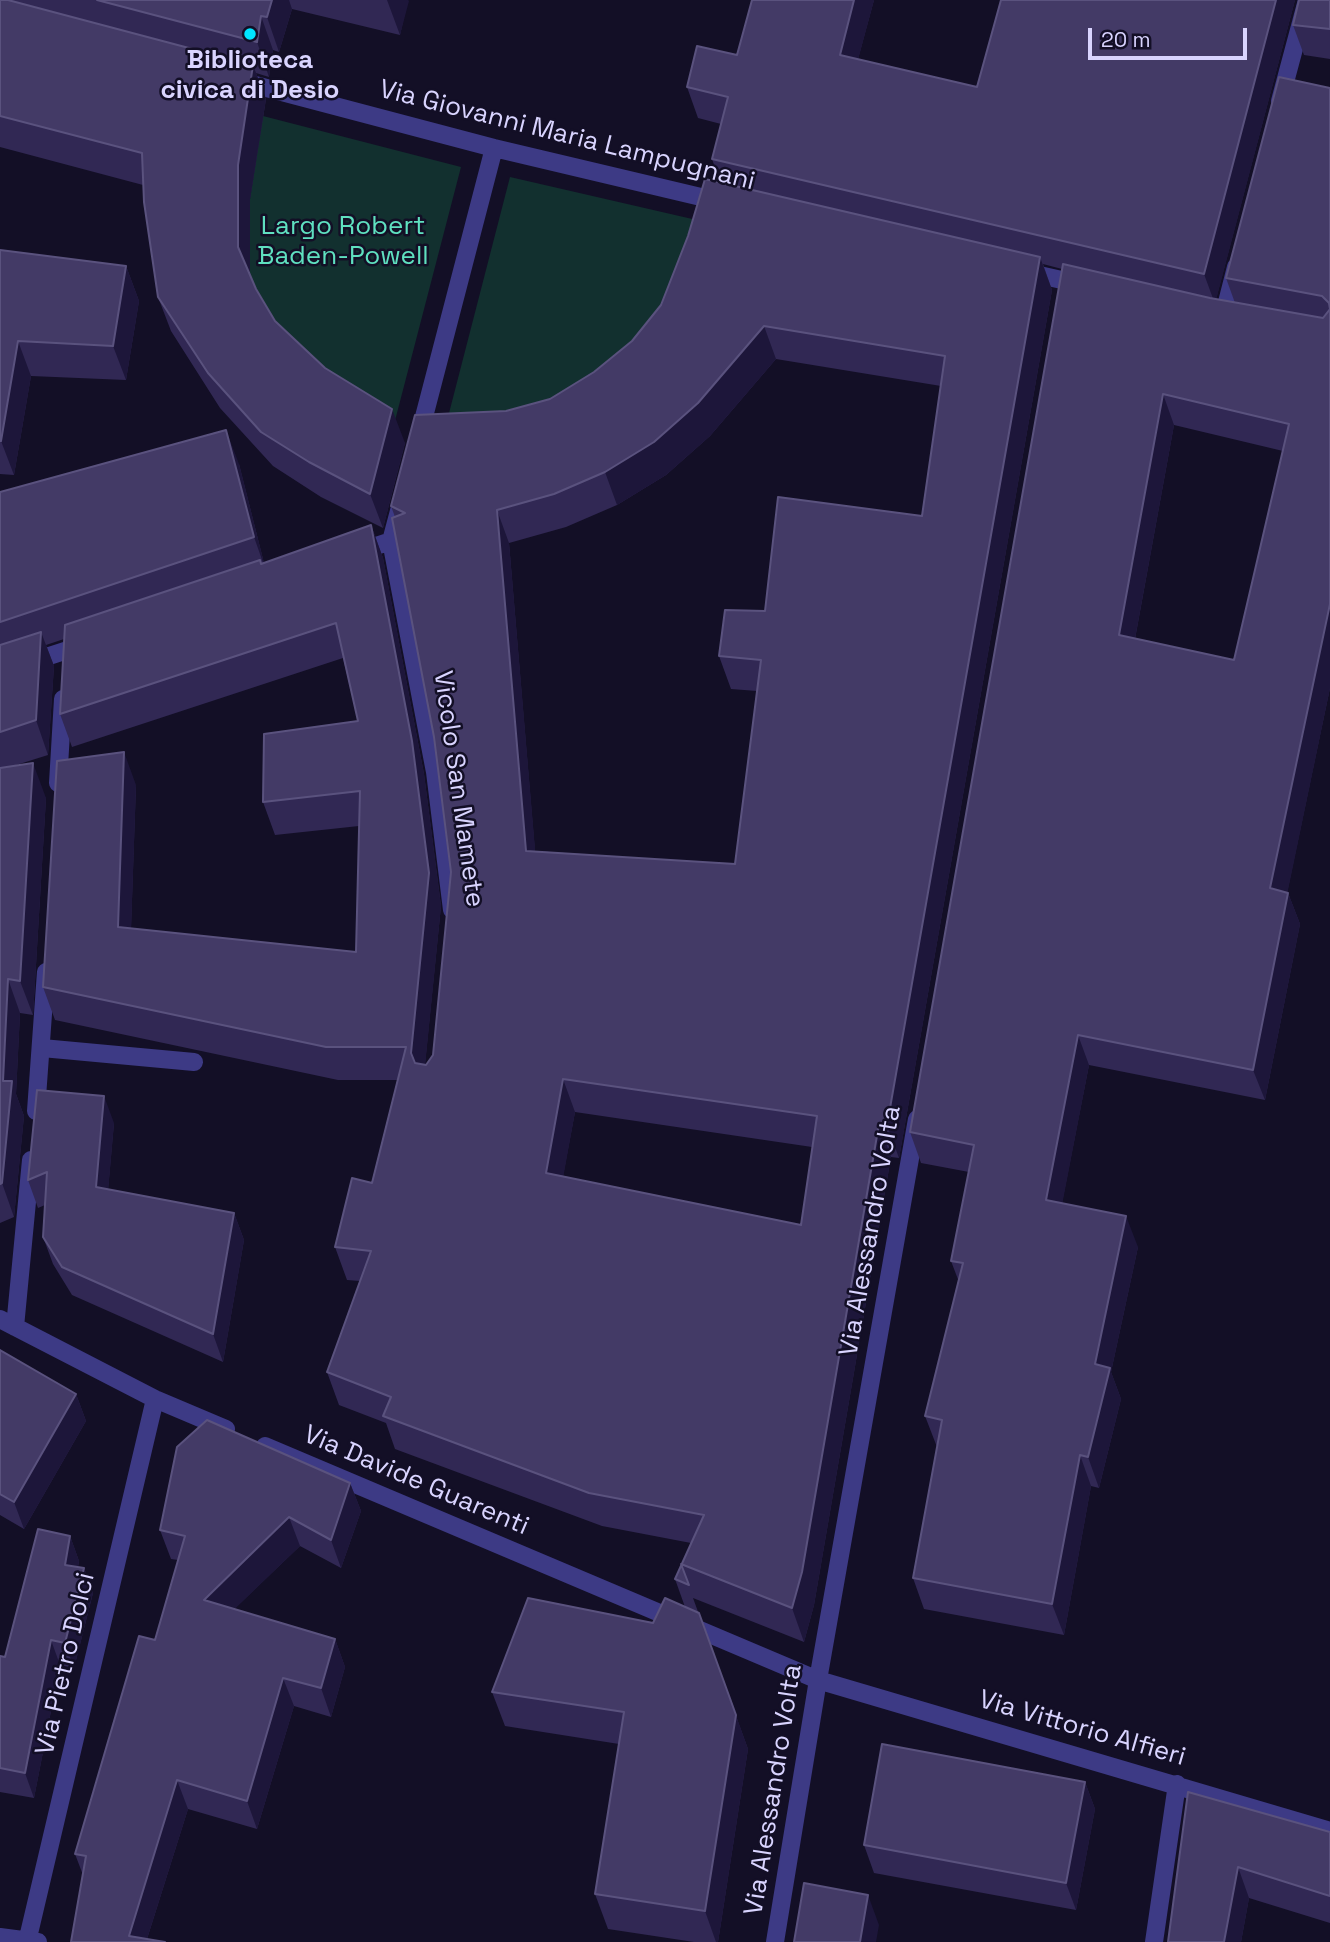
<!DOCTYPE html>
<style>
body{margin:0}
#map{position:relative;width:1330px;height:1942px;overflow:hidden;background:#130f26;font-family:"Space Grotesk",sans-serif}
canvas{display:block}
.scale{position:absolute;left:1088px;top:28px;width:159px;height:32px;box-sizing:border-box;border:4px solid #d9d4ff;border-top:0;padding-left:9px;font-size:21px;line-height:24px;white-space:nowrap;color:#d9d4ff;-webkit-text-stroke:5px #130f26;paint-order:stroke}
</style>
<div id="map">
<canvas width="1330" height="1942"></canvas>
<div class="scale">20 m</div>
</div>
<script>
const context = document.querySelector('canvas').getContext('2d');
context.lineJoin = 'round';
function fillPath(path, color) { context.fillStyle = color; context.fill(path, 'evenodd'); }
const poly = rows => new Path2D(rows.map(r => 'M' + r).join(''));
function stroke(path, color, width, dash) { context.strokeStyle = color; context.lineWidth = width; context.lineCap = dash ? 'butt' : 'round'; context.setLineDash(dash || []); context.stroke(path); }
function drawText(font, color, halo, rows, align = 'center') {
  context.font = font + ' "Space Grotesk",sans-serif'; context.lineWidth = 5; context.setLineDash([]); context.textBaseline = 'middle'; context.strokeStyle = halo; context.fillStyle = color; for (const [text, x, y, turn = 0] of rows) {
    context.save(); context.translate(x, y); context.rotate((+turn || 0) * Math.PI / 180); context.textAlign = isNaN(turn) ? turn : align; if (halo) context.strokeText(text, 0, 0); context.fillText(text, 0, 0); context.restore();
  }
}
fillPath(poly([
 [263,116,461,167,391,436,288,356,250,281,250,199],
 [510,177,714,224,644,374,440,448]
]), '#12302f');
stroke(poly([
 [1280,101,1307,0],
 [1223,318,1236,267]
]), '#3d3a85', 18);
stroke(poly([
 [240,81,494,148,722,202],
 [1026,272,1084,285],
 [419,436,494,148],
 [391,541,435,772,452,910],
 [355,553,391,541,400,507],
 [0,672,83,645],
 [58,783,63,699],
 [42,1048,194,1062],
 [36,1111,46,972],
 [0,1319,155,1399,226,1429],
 [15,1327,31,1160],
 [265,1446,818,1680,1330,1831],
 [0,1937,38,1942],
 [27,1942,155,1399],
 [775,1942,818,1680,917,1119],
 [1154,1942,1177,1784]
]), '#3d3a85', 18);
fillPath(poly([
 [0,0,408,0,400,35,292,9,279,52,273,50,269,77,256,73,266,99,250,199,250,276,256,289,275,321,405,443,383,528,321,497,273,466,220,408,171,331,158,297,143,185,0,147],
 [874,0,858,59,977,87,1295,0,1216,299,1235,303,1226,278,1330,88,1330,688,1287,893,1288,893,1300,924,1265,1100,1089,1065,1062,1203,1138,1247,1111,1372,1121,1399,1099,1488,1091,1486,1064,1635,924,1609,913,1578,937,1447,925,1416,959,1282,951,1261,969,1172,921,1163,910,1132,1062,269,1043,264,1052,290,899,1158,891,1157,814,1605,804,1642,693,1598,748,1749,718,1942,694,1942,608,1929,595,1894,619,1744,505,1726,492,1692,653,1623,685,1607,675,1579,691,1543,602,1526,395,1449,386,1423,339,1405,327,1372,360,1281,347,1280,335,1247,372,1183,398,1080,338,1080,55,1020,43,987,136,785,131,928,356,952,359,826,275,835,263,802,358,721,343,658,72,747,60,714,64,639,46,645,54,666,48,755,13,766,46,798,33,1015,20,1013,16,1094,24,1116,14,1217,0,1223,0,492,239,464,264,563,371,525,383,558,424,774,441,906,425,1064,426,1065,433,1055,451,872,434,737,395,517,391,506,506,411,550,399,594,372,632,341,661,305,720,182,712,159,721,124,698,118,687,87,737,55],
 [776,359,941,386,922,516,765,611,719,656,731,689,757,691,735,864,535,851,509,543,566,527,617,505,666,475,710,436],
 [1174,425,1283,451,1234,660,1135,639],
 [575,1112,812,1147,801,1225,563,1176],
 [1330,0,1330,59,1304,55,1293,25],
 [0,250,126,266,139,301,126,380,31,376,14,475,0,474],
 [114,1123,108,1190,234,1213,244,1240,223,1362,72,1295,53,1264,43,1237,45,1205,38,1208,28,1180],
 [0,1350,76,1394,86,1421,24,1529,0,1515],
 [350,1483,361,1511,341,1568,300,1546,234,1609,335,1639,345,1667,331,1717,294,1706,257,1829,188,1809,147,1939,71,1942,83,1875,75,1854,155,1640,178,1560,171,1559,160,1530],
 [70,1536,79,1561,78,1567,84,1568,93,1593,74,1668,60,1665,34,1798,0,1792,0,1656,5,1657],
 [1085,1782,1095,1809,1076,1910,874,1873,864,1845],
 [1188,1792,1330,1832,1330,1923,1249,1898,1241,1942,1168,1942]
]), '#312854');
fillPath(poly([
 [272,0,289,0,292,9,279,52,267,17],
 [387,0,408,0,409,1,400,35],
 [854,0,874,0,851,86,840,55],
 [1276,0,1295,0,1215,304,1204,274],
 [261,16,273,50,269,77,257,42],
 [253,65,266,99,250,199,250,281,238,247,238,165],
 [1040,257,1052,290,899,1158,887,1125],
 [126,266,139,301,126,380,113,346],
 [764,326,776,359,710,436,666,475,617,505,605,472],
 [18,341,31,376,14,475,1,441],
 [1163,394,1174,425,1130,666,1119,635],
 [392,409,405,443,383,528,370,494],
 [226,430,239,464,266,571,254,537],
 [497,510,509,543,538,884,526,851],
 [371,525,383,558,424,774,441,906,423,1086,411,1053],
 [1330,604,1330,688,1282,919,1270,888],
 [41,632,54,666,48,755,36,720],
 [124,752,136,785,130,960,118,927],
 [33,763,46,798,33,1015,20,981],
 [1288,893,1300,924,1265,1100,1253,1070],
 [8,979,20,1013,16,1094,24,1116,14,1217,2,1183,3,1081],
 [1078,1035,1089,1065,1057,1231,1046,1200],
 [563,1079,575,1112,558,1206,546,1173],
 [104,1096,114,1123,106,1215,96,1187],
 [879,1124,891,1157,814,1605,804,1642,792,1608],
 [234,1213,244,1240,223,1362,213,1334],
 [1126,1216,1138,1247,1111,1372,1121,1399,1099,1488,1088,1457,1095,1364],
 [76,1394,86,1421,24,1529,14,1502],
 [1080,1455,1091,1486,1064,1635,1052,1604],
 [350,1483,361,1511,341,1568,331,1540],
 [289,1517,300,1546,214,1629,204,1600],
 [70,1536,79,1561,74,1590,65,1565],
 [84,1568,93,1593,74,1668,65,1643],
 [699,1613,748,1749,718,1942,716,1942,705,1911],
 [335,1639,345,1667,331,1717,321,1688],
 [51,1640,60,1665,34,1798,25,1773],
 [283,1678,294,1706,257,1829,247,1801],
 [177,1780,188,1809,146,1942,129,1936],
 [1085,1782,1095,1809,1076,1910,1066,1883],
 [1238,1867,1249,1898,1241,1942,1224,1942],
 [868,1895,879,1925,876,1942,860,1942]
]), '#1d163a');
const building = poly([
 [0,0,8,0,253,65,238,165,238,247,256,289,275,321,325,368,392,409,370,494,309,462,261,432,208,373,158,297,144,202,142,153,0,116,0,0],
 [97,0,272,0,267,17,261,16,257,42,97,0],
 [752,0,854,0,840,55,977,87,1001,0,1276,0,1204,274,712,159,728,97,687,87,697,46,737,55,752,0],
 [1299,0,1330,0,1330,29,1293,25,1299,0],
 [1279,77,1330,88,1330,309,1329,303,1322,296,1226,278,1279,77],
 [705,179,1040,257,887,1125,879,1124,802,1572,792,1608,681,1564,689,1585,675,1579,704,1515,589,1493,383,1416,391,1397,327,1372,371,1251,335,1247,352,1178,372,1183,406,1047,326,1047,43,987,57,761,124,752,118,927,356,952,360,791,263,802,264,734,358,721,336,623,60,714,65,625,260,560,261,564,371,525,412,741,429,873,411,1053,415,1063,426,1065,433,1055,451,872,434,737,392,518,405,513,391,506,415,415,506,411,550,399,594,372,632,341,661,305,688,236,705,179],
 [764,326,945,356,922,516,778,497,765,611,725,610,719,656,761,660,735,864,526,851,497,510,554,494,605,472,654,442,698,403,764,326],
 [563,1079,817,1116,801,1225,546,1173,563,1079],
 [0,250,126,266,113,346,18,341,1,441,0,441,0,250],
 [1063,264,1210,298,1323,318,1330,309,1330,604,1270,888,1288,893,1253,1070,1078,1035,1046,1200,1126,1216,1095,1364,1110,1368,1088,1457,1080,1455,1052,1604,913,1578,942,1420,925,1416,963,1263,951,1261,974,1145,910,1132,1063,264],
 [1163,394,1289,424,1234,660,1119,635,1163,394],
 [226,430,254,537,0,622,0,492,226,430],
 [41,632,36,720,0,732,0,645,41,632],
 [33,763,20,981,8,979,3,1081,12,1081,2,1183,0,1184,0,768,33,763],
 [37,1090,104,1096,96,1187,234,1213,213,1334,62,1267,43,1237,47,1172,28,1180,37,1090],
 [0,1350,76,1394,14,1502,0,1494,0,1350],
 [207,1420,350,1483,331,1540,289,1517,204,1600,335,1639,321,1688,283,1678,247,1801,177,1780,129,1936,165,1942,71,1942,86,1856,75,1854,139,1636,155,1640,185,1536,160,1530,177,1447,207,1420],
 [38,1529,70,1536,65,1565,84,1568,65,1643,51,1640,25,1773,0,1768,0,1656,5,1657,38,1529],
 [528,1598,653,1623,665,1598,699,1613,736,1715,705,1911,595,1894,624,1712,492,1692,528,1598],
 [882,1744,1085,1782,1066,1883,864,1845,882,1744],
 [1188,1792,1330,1832,1330,1896,1238,1867,1224,1942,1168,1942,1188,1792],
 [804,1883,868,1895,860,1942,794,1942,804,1883]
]);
fillPath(building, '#433a66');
stroke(building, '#5a527e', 2);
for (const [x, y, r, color] of [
 [250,34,7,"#00e5ff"]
]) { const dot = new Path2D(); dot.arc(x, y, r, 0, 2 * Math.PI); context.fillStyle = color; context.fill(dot); stroke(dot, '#130f26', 2.5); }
drawText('bold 26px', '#d9d4ff', '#130f26', [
 ["Biblioteca",250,61],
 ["civica di Desio",250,91]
]);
drawText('26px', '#d9d4ff', '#130f26', [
 ["Via Giovanni Maria Lampugnani",567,136,14],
 ["Vicolo San Mamete",458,789,82],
 ["Via Alessandro Volta",871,1231,-80],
 ["Via Davide Guarenti",416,1481,23],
 ["Via Pietro Dolci",66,1664,-77],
 ["Via Vittorio Alfieri",1082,1729,16],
 ["Via Alessandro Volta",774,1790,-81]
]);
drawText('26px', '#5fe0c0', '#130f26', [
 ["Largo Robert",343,227],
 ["Baden-Powell",343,257]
]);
</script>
